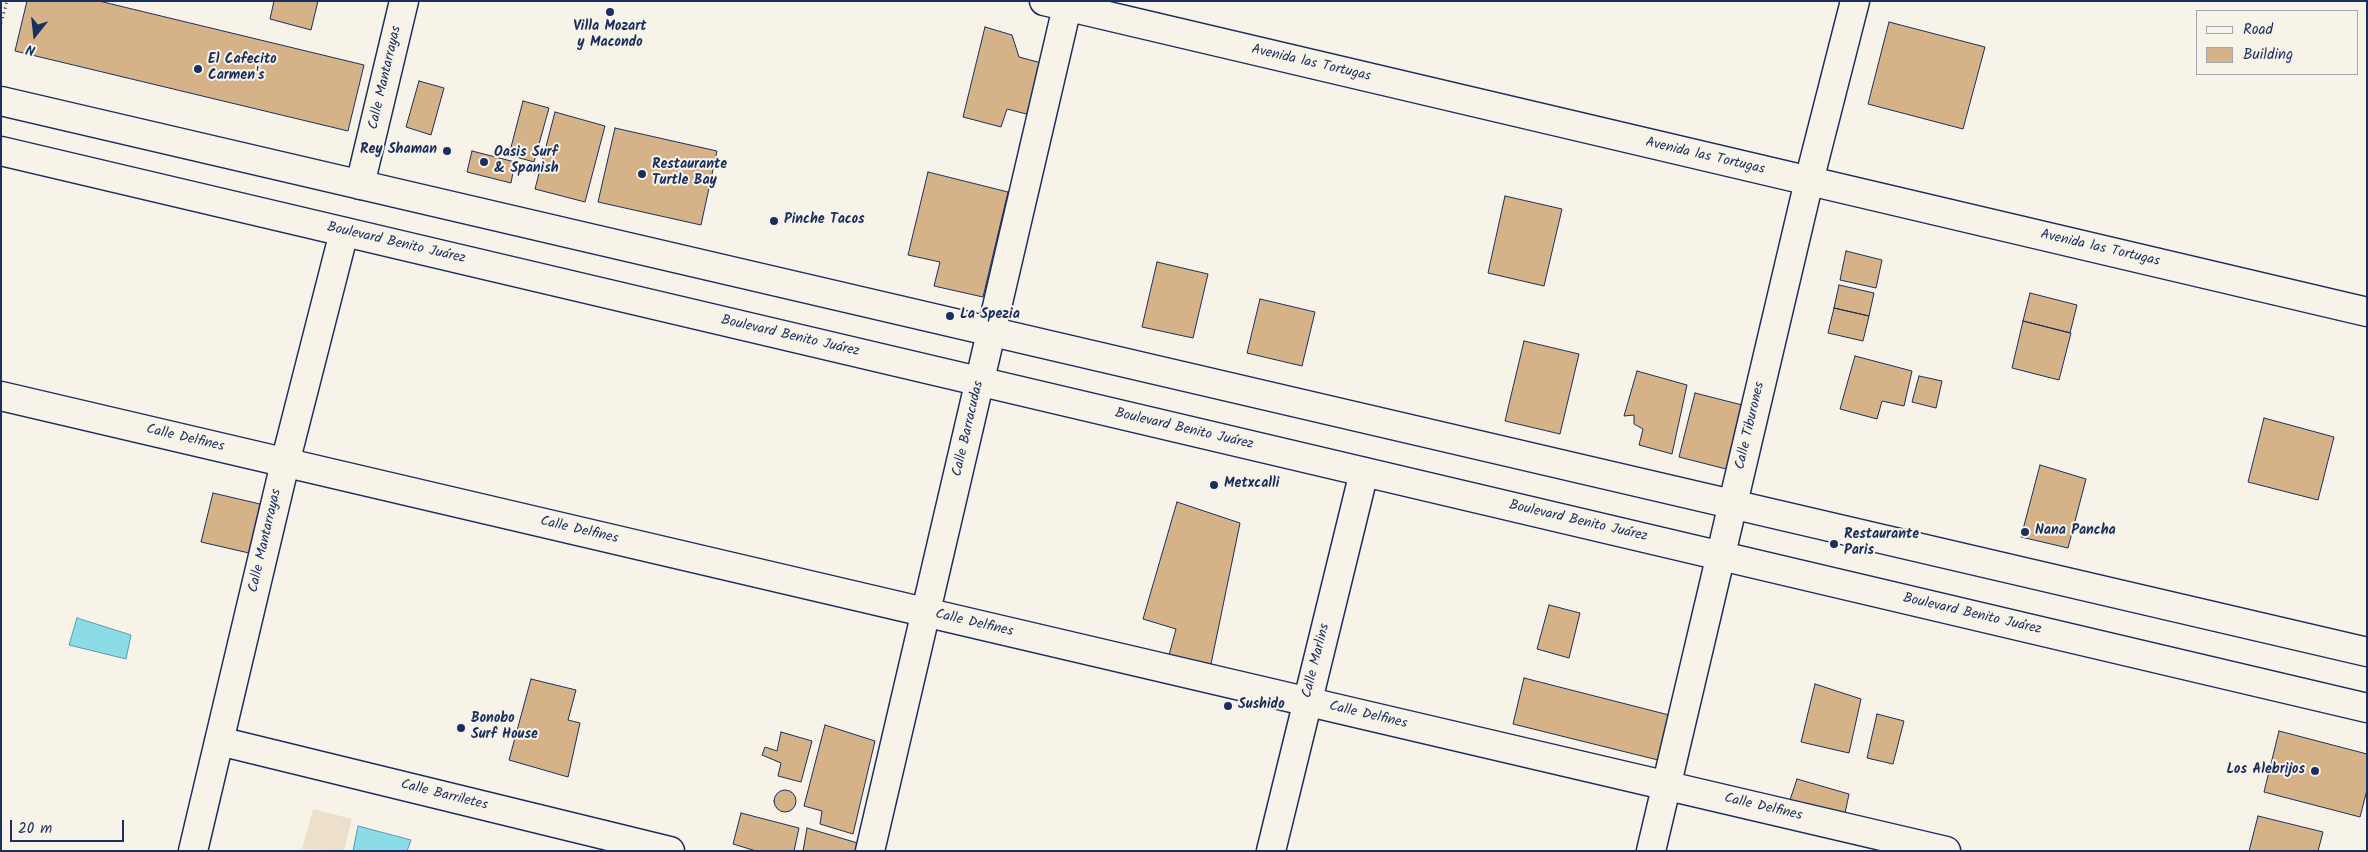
<!DOCTYPE html>
<meta charset="utf-8">
<style>
body{margin:0}
#map{position:relative;width:2368px;height:852px;overflow:hidden;background:#f7f3e8;font-family:Kalam,sans-serif}
canvas{display:block}
.frame{position:absolute;inset:0;border:2px solid #1b2f5e;pointer-events:none}
.legend{position:absolute;left:2196px;top:10px;width:162px;height:65px;box-sizing:border-box;background:#f7f3e8;border:1px solid #9fa5b1;margin:0;padding:6px 9px;list-style:none;font-size:15px;color:#1b2f5e}
.legend li{display:flex;align-items:center;gap:10px;height:25px}
.legend b{width:25px;border:1px solid #9fa5b1}
.north{position:absolute;left:10px;top:10px;width:50px;height:50px;-webkit-text-stroke:4px #f7f3e8;paint-order:stroke;rotate:196deg;font-size:14px;font-weight:700;line-height:20px;text-align:center;color:#1b2f5e}
.north::after{content:'';display:block;margin:auto;width:18px;height:22px;background:#1b2f5e;clip-path:polygon(50% 0,100% 100%,50% 72%,0 100%)}
.scale{position:absolute;left:10px;top:820px;width:114px;height:22px;box-sizing:border-box;border:2px solid #1b2f5e;border-top:0;padding-left:6px;font-size:15px;line-height:18px;white-space:nowrap;color:#1b2f5e;-webkit-text-stroke:4px #f7f3e8;paint-order:stroke}
</style>
<div id="map">
<canvas width="2368" height="852"></canvas>
<div class="frame"></div>
<ul class="legend">
<li><b style="height:6px;background:#f7f3e8"></b>Road</li>
<li><b style="height:14px;background:#d5b287"></b>Building</li>
</ul>
<div class="north">N</div>
<div class="scale">20 m</div>
</div>
<script>
const context = document.querySelector('canvas').getContext('2d');
context.lineJoin = 'round';
function fillPath(path, color) { context.fillStyle = color; context.fill(path, 'evenodd'); }
const poly = rows => new Path2D(rows.map(r => 'M' + r).join(''));
function stroke(path, color, width, dash) { context.strokeStyle = color; context.lineWidth = width; context.lineCap = dash ? 'butt' : 'round'; context.setLineDash(dash || []); context.stroke(path); }
function drawText(font, color, halo, rows, align = 'center') {
  context.font = font + ' Kalam,sans-serif'; context.lineWidth = 4; context.setLineDash([]); context.textBaseline = 'middle'; context.strokeStyle = halo; context.fillStyle = color; for (const [text, x, y, turn = 0] of rows) {
    context.save(); context.translate(x, y); context.rotate((+turn || 0) * Math.PI / 180); context.textAlign = isNaN(turn) ? turn : align; if (halo) context.strokeText(text, 0, 0); context.fillText(text, 0, 0); context.restore();
  }
}
fillPath(poly([
 [313,809,352,819,344,851,302,849]
]), '#ede0cb');
const water = poly([
 [77,618,131,635,126,659,69,645,77,618],
 [358,826,411,840,407,851,353,851,358,826]
]);
fillPath(water, '#8cdce7');
stroke(water, '#5f97b0', 1);
const building = poly([
 [27,1,99,1,364,65,348,131,15,51,27,1],
 [274,1,318,1,311,30,270,19,274,1],
 [1889,22,1985,47,1963,129,1868,104,1889,22],
 [985,27,1012,35,1019,57,1049,65,1038,117,1007,109,1001,127,963,117,985,27],
 [419,81,444,88,431,135,406,127,419,81],
 [523,101,549,108,534,162,509,155,523,101],
 [555,112,605,126,585,202,535,189,555,112],
 [615,128,717,151,701,225,598,202,615,128],
 [472,151,515,162,511,183,467,172,472,151],
 [928,172,1008,192,983,297,934,286,940,262,908,255,928,172],
 [1505,196,1562,209,1544,286,1488,273,1505,196],
 [1846,251,1882,260,1876,288,1840,280,1846,251],
 [1157,262,1208,274,1193,338,1142,327,1157,262],
 [1839,285,1874,293,1869,316,1834,308,1839,285],
 [2030,293,2077,305,2070,333,2023,321,2030,293],
 [1260,299,1315,312,1302,366,1247,353,1260,299],
 [1834,308,1869,316,1863,341,1828,333,1834,308],
 [2023,321,2071,333,2059,380,2012,368,2023,321],
 [1524,341,1579,354,1560,434,1505,421,1524,341],
 [1855,356,1912,371,1904,406,1882,401,1877,419,1840,409,1855,356],
 [1637,371,1687,385,1672,454,1639,445,1643,429,1634,424,1634,415,1624,416,1637,371],
 [1919,376,1942,381,1936,408,1912,402,1919,376],
 [1695,393,1750,407,1734,471,1679,457,1695,393],
 [2264,418,2334,437,2318,500,2248,482,2264,418],
 [2040,465,2086,479,2068,548,2021,537,2040,465],
 [213,493,260,504,249,553,201,542,213,493],
 [1177,502,1240,523,1211,664,1169,655,1176,629,1143,619,1177,502],
 [1549,605,1580,613,1569,658,1537,649,1549,605],
 [1524,678,1669,715,1658,760,1513,724,1524,678],
 [531,679,576,690,568,720,580,723,568,777,509,760,531,679],
 [1815,684,1861,699,1849,753,1801,742,1815,684],
 [1877,714,1904,721,1893,764,1867,758,1877,714],
 [825,725,875,741,853,834,820,824,822,811,804,806,825,725],
 [2279,731,2367,754,2367,790,2360,817,2264,792,2279,731],
 [781,732,812,741,801,782,778,776,781,763,762,755,765,747,777,751,781,732],
 [1797,779,1849,794,1844,818,1789,803,1797,779],
 '774 801a11 11 0 1 1 22 0a11 11 0 1 1-22 0Z',
 [741,813,799,828,794,851,756,851,733,844,741,813],
 [2258,816,2323,832,2318,851,2249,851,2258,816],
 [807,828,861,844,859,851,803,851,807,828]
]);
fillPath(building, '#d5b287');
stroke(building, '#1b2f5e', 1);
const street = poly([
 [1044,1,2367,312],
 [360,185,404,1],
 [1,396,1946,851],
 [219,741,670,851],
 [193,851,285,463,344,232],
 [870,851,1067,7],
 [1271,851,1364,472],
 [1651,851,1809,181,1855,1]
]);
const secondary = poly([
 [1,101,2367,652],
 [1,151,2367,708]
]);
stroke(street, '#1b2f5e', 31);
stroke(secondary, '#1b2f5e', 31);
stroke(poly([
 [1,23,7,1]
]), '#1b2f5e', 3, [1, 4]);
stroke(street, '#f7f3e8', 28);
stroke(secondary, '#f7f3e8', 28);
for (const [x, y, r, color] of [
 [610,12,5,"#1b2f5e"],
 [198,69,5,"#1b2f5e"],
 [447,151,5,"#1b2f5e"],
 [484,162,5,"#1b2f5e"],
 [642,174,5,"#1b2f5e"],
 [774,221,5,"#1b2f5e"],
 [950,316,5,"#1b2f5e"],
 [1214,485,5,"#1b2f5e"],
 [2025,532,5,"#1b2f5e"],
 [1834,544,5,"#1b2f5e"],
 [1228,706,5,"#1b2f5e"],
 [461,728,5,"#1b2f5e"],
 [2315,771,5,"#1b2f5e"]
]) { const dot = new Path2D(); dot.arc(x, y, r, 0, 2 * Math.PI); context.fillStyle = color; context.fill(dot); stroke(dot, '#f7f3e8', 2); }
drawText('bold 14px', '#1b2f5e', '#f7f3e8', [
 ["Villa Mozart",610,28,"center"],
 ["y Macondo",610,44,"center"],
 ["El Cafecito",208,61],
 ["Carmen's",208,77],
 ["Rey Shaman",437,151,"right"],
 ["Oasis Surf",494,154],
 ["& Spanish",494,170],
 ["Restaurante",652,166],
 ["Turtle Bay",652,182],
 ["Pinche Tacos",784,221],
 ["La Spezia",960,316],
 ["Metxcalli",1224,485],
 ["Nana Pancha",2035,532],
 ["Restaurante",1844,536],
 ["Paris",1844,552],
 ["Sushido",1238,706],
 ["Bonobo",471,720],
 ["Surf House",471,736],
 ["Los Alebrijos",2305,771,"right"]
], 'left');
drawText('14px', '#1b2f5e', '#f7f3e8', [
 ["Avenida las Tortugas",1311,64,13],
 ["Calle Mantarrayas",386,78,-77],
 ["Avenida las Tortugas",1705,157,13],
 ["Boulevard Benito Juárez",396,244,13],
 ["Avenida las Tortugas",2100,249,13],
 ["Boulevard Benito Juárez",790,337,13],
 ["Calle Tiburones",1751,426,-77],
 ["Calle Barracudas",969,429,-77],
 ["Boulevard Benito Juárez",1184,430,13],
 ["Calle Delfines",185,439,13],
 ["Boulevard Benito Juárez",1578,522,13],
 ["Calle Delfines",579,531,13],
 ["Calle Mantarrayas",266,541,-77],
 ["Boulevard Benito Juárez",1972,615,13],
 ["Calle Delfines",974,624,13],
 ["Calle Marlins",1317,661,-76],
 ["Calle Delfines",1368,716,13],
 ["Calle Barriletes",444,796,14],
 ["Calle Delfines",1763,808,13]
]);
</script>
